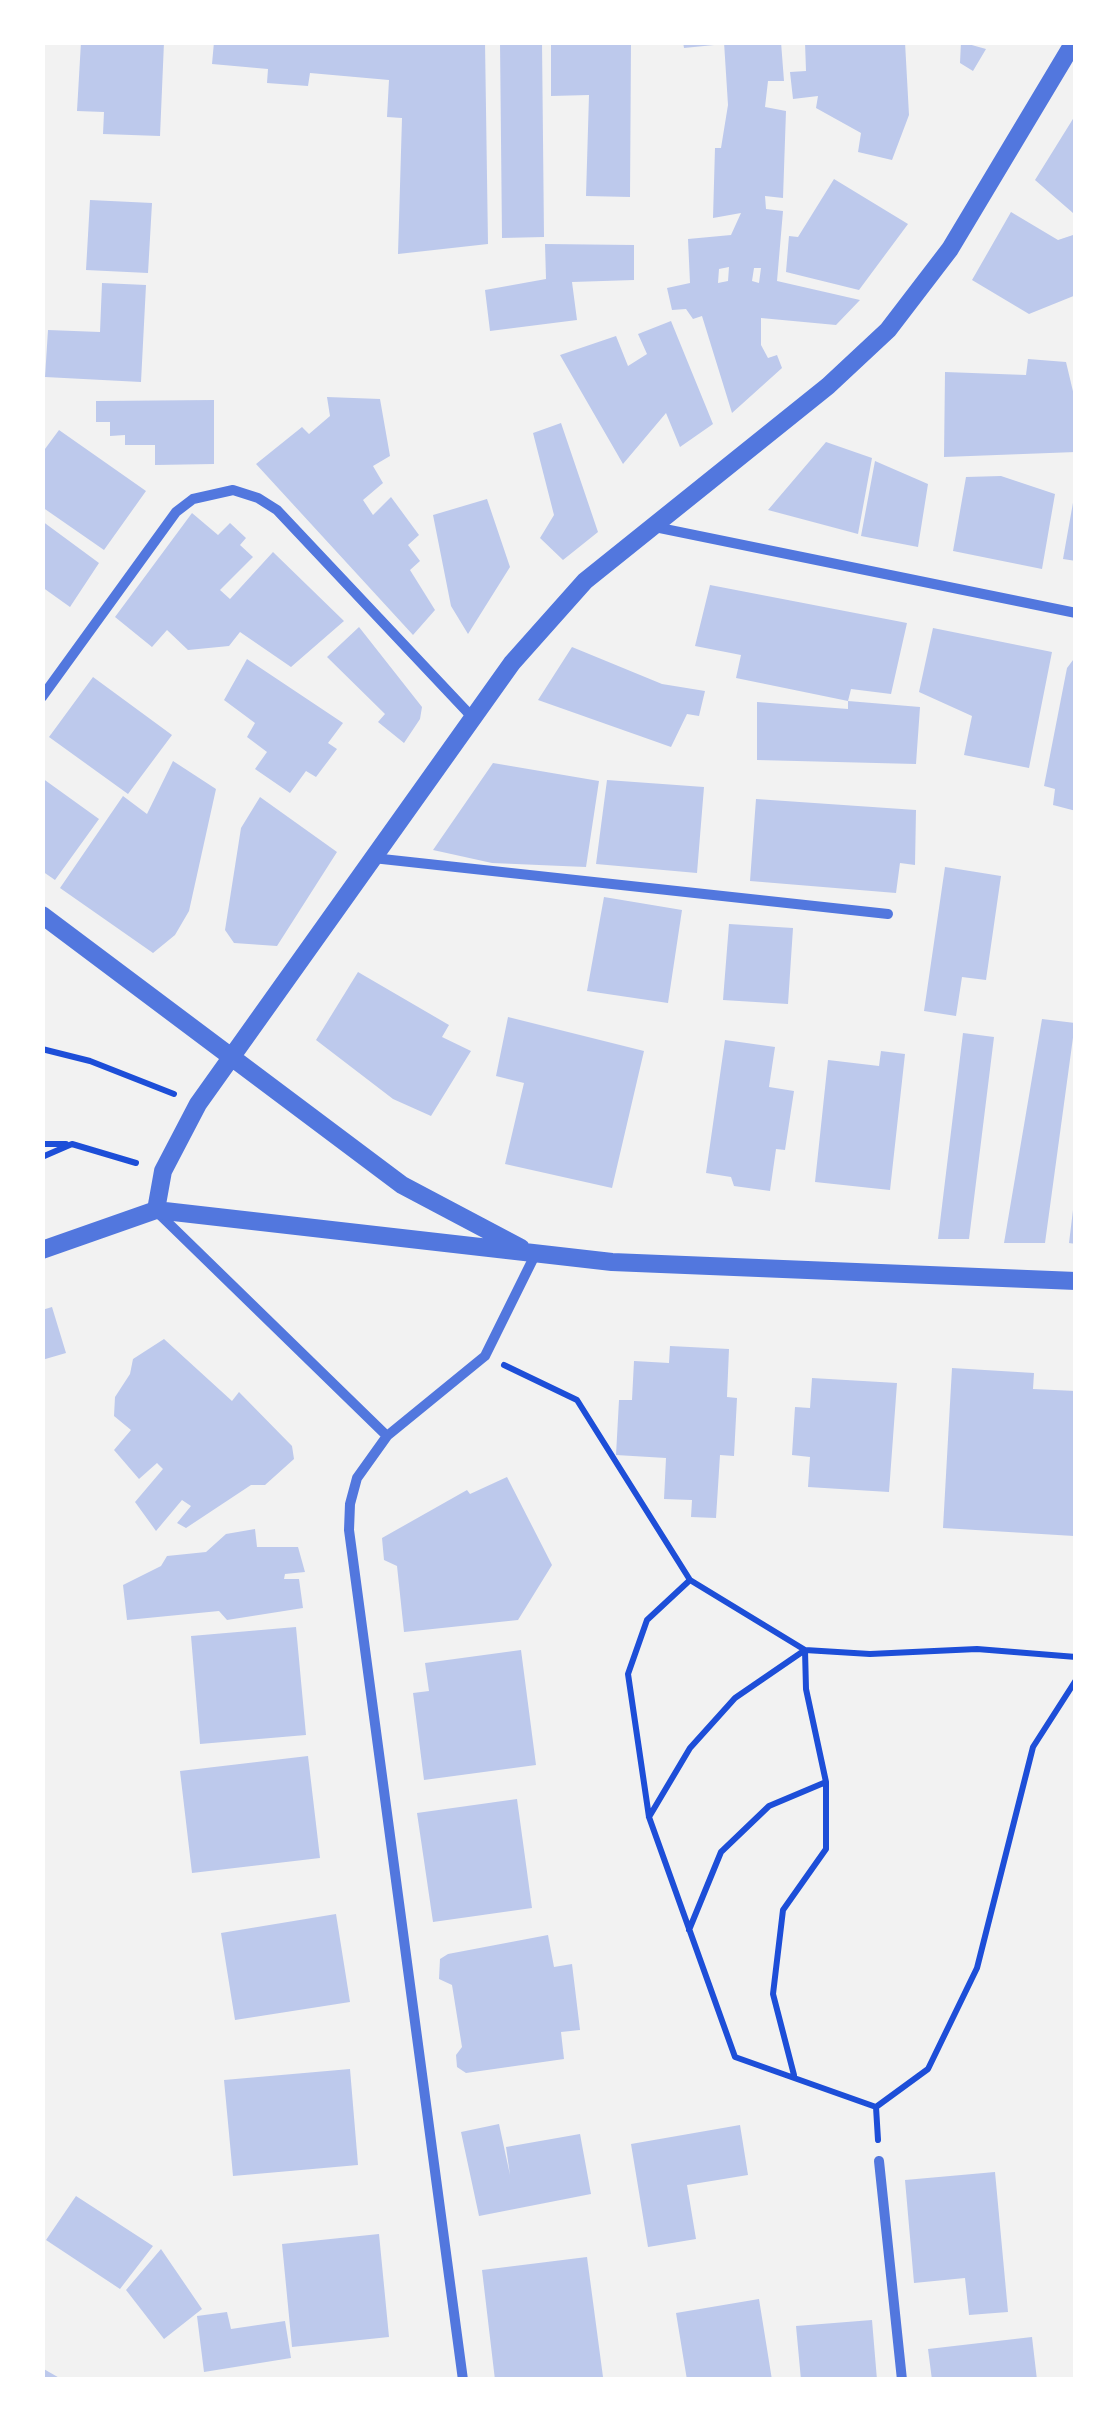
<!DOCTYPE html>
<style>
body{margin:0}
#map{position:relative;width:1118px;height:2422px;overflow:hidden;background:#f2f2f2;font-family:"Space Grotesk",sans-serif}
canvas{display:block}
.frame{position:absolute;inset:0;border:45px solid #fff;pointer-events:none}
</style>
<div id="map">
<canvas width="1118" height="2422"></canvas>
<div class="frame"></div>
</div>
<script>
const context = document.querySelector('canvas').getContext('2d');
context.lineJoin = 'round';
function fillPath(path, color) { context.fillStyle = color; context.fill(path, 'evenodd'); }
const poly = rows => new Path2D(rows.map(r => 'M' + r).join(''));
function stroke(path, color, width, dash) { context.strokeStyle = color; context.lineWidth = width; context.lineCap = dash ? 'butt' : 'round'; context.setLineDash(dash || []); context.stroke(path); }
fillPath(poly([
 [81,42,164,42,160,136,103,134,104,112,77,111],
 [214,42,485,42,488,244,398,254,402,118,387,117,389,80,310,73,308,86,267,83,268,69,212,64],
 [500,42,542,42,544,237,502,238],
 [551,42,631,42,630,197,586,196,589,95,551,96],
 [683,42,714,42,714,45,684,48],
 [724,42,781,42,784,81,768,81,765,107,786,111,783,198,765,196,766,209,783,211,777,281,860,300,836,325,761,318,761,345,768,358,777,355,782,368,732,413,702,316,693,319,686,309,672,310,667,288,690,283,688,239,731,235,741,213,713,218,715,148,721,148,728,105],
 [729,267,728,281,718,283,719,269],
 [754,268,761,268,759,283,752,281],
 [805,42,905,42,909,115,892,160,858,152,861,133,816,108,818,96,793,99,790,72,806,71],
 [961,42,986,49,973,71,960,63],
 [1076,114,1076,209,1073,213,1035,180],
 [834,179,908,224,859,290,786,272,789,236,798,237],
 [90,200,152,203,148,273,86,270],
 [1011,212,1058,240,1076,234,1076,295,1029,314,972,280],
 [545,244,634,245,634,280,572,282,577,320,490,331,485,290,546,279],
 [102,283,146,285,141,382,45,377,48,330,100,332],
 [671,321,713,424,680,447,666,413,623,464,560,355,616,336,628,366,647,354,638,334],
 [1028,359,1066,362,1076,404,1076,452,944,457,945,372,1026,375],
 [327,397,380,399,390,456,373,466,383,483,363,500,373,515,391,497,419,535,408,545,420,561,410,570,435,610,413,635,256,464,302,427,309,434,330,416],
 [214,400,214,464,155,465,155,445,125,445,125,435,110,436,110,422,96,422,96,401],
 [561,423,598,532,563,560,540,538,554,515,533,433],
 [59,430,146,491,104,550,42,507,42,453],
 [826,442,872,458,858,534,768,510],
 [875,461,928,484,918,547,861,536],
 [1001,476,1055,494,1042,569,953,551,966,477],
 [1074,497,1076,497,1076,561,1063,559],
 [487,499,510,567,468,634,451,606,433,515],
 [192,513,218,535,230,523,246,538,240,545,253,557,220,590,230,599,273,552,344,621,291,667,240,632,229,646,188,650,167,630,152,647,115,617],
 [42,521,99,563,70,607,42,587],
 [710,585,907,623,891,694,851,689,848,701,736,678,741,655,695,646],
 [359,627,422,707,420,719,404,743,378,722,385,714,327,657],
 [933,628,1052,652,1029,768,964,755,972,716,919,692],
 [572,647,662,684,705,691,699,716,687,714,671,747,538,700],
 [1076,656,1076,811,1053,805,1055,789,1044,786,1067,668],
 [247,659,343,723,328,743,337,749,316,777,306,771,290,793,255,769,267,752,247,737,255,723,224,700],
 [93,677,172,735,128,794,49,737],
 [848,701,920,707,916,764,757,760,757,702,848,709],
 [173,761,216,789,189,911,175,935,153,953,60,888,123,796,147,814],
 [493,763,599,781,586,867,492,863,433,850],
 [42,778,99,819,55,880,42,871],
 [607,780,704,787,697,873,596,864],
 [260,797,337,852,277,946,234,943,225,930,241,828],
 [756,799,916,810,915,865,900,863,896,893,750,881],
 [945,867,1001,876,986,980,962,977,956,1016,924,1011],
 [604,897,682,910,668,1003,587,991],
 [729,924,793,928,788,1004,723,1000],
 [358,972,449,1025,442,1037,471,1051,431,1116,393,1099,316,1040],
 [508,1017,644,1051,612,1188,505,1164,524,1083,496,1076],
 [1042,1019,1075,1023,1045,1243,1004,1243],
 [963,1033,994,1037,969,1239,938,1239],
 [725,1040,775,1047,769,1087,794,1091,785,1150,776,1149,770,1191,734,1186,731,1177,706,1173],
 [881,1051,905,1054,890,1190,815,1182,828,1060,879,1066],
 [1073,1210,1076,1210,1076,1244,1069,1243],
 [52,1307,66,1353,42,1360,42,1310],
 [164,1339,232,1401,239,1392,292,1446,294,1459,265,1485,251,1485,186,1528,177,1523,191,1506,182,1500,156,1531,135,1502,163,1469,157,1463,139,1479,114,1450,131,1430,114,1416,115,1397,130,1374,133,1359],
 [670,1346,729,1349,727,1397,737,1398,734,1456,720,1455,716,1518,691,1517,692,1500,664,1499,666,1458,616,1455,619,1400,632,1400,634,1361,669,1363],
 [952,1368,1034,1373,1033,1389,1076,1391,1074,1536,943,1528],
 [812,1378,897,1383,889,1492,808,1487,810,1457,792,1455,795,1407,810,1408],
 [507,1477,552,1565,518,1620,404,1632,397,1566,384,1560,382,1538,467,1490,470,1494],
 [255,1529,257,1547,298,1547,305,1572,285,1574,284,1579,299,1579,303,1608,227,1620,219,1611,127,1620,123,1585,161,1566,167,1556,206,1552,226,1534],
 [296,1627,306,1735,200,1744,191,1636],
 [521,1650,536,1765,424,1780,413,1693,429,1691,425,1663],
 [308,1756,320,1858,192,1873,180,1771],
 [517,1799,532,1908,433,1922,417,1813],
 [336,1914,350,2002,235,2020,221,1933],
 [548,1935,554,1967,572,1964,580,2030,561,2032,564,2059,466,2073,457,2067,456,2055,462,2047,452,1985,439,1979,440,1959,448,1954],
 [350,2069,358,2165,233,2176,224,2080],
 [499,2124,510,2175,506,2147,580,2134,591,2194,479,2216,461,2132],
 [740,2125,748,2175,687,2185,696,2239,648,2247,631,2144],
 [995,2172,1008,2312,969,2315,965,2278,914,2283,905,2180],
 [76,2196,153,2246,120,2289,46,2240],
 [379,2234,389,2337,292,2347,282,2244],
 [161,2249,202,2309,164,2339,126,2290],
 [587,2257,603,2377,495,2380,482,2270],
 [759,2299,772,2380,687,2380,676,2313],
 [227,2312,231,2329,285,2321,291,2358,204,2372,197,2316],
 [872,2320,877,2380,801,2380,796,2326],
 [1032,2337,1037,2380,932,2380,928,2349],
 [42,2368,63,2380,42,2380]
]), '#bdc9ec');
stroke(poly([
 [42,1049,90,1061,174,1094],
 [42,1144,66,1144],
 [42,1157,72,1144,136,1163],
 [504,1365,577,1400,690,1580,647,1620,628,1674,649,1817,735,2057,876,2107,878,2140],
 [690,1580,805,1650,806,1689,826,1782,826,1849,783,1910,773,1994,794,2075],
 [649,1817,690,1748,735,1698,805,1650,870,1654,977,1649,1076,1657],
 [689,1930,721,1852,769,1806,826,1782],
 [876,2107,928,2069,977,1968,1033,1747,1076,1680]
]), '#1d4ed8', 6);
stroke(poly([
 [650,526,1076,613],
 [42,697,176,512,193,499,233,490,258,498,277,510,473,718],
 [373,858,888,914],
 [156,1211,387,1436],
 [879,2161,902,2380],
 [463,2380,349,1530,350,1504,357,1478,387,1436,485,1356,535,1255]
]), '#5277de', 10);
stroke(poly([
 [42,915,402,1185,521,1248],
 [156,1210,163,1171,198,1104,512,663,585,581,828,386,888,330,950,249,1074,42],
 [42,1250,156,1210,612,1262,1076,1281]
]), '#5277de', 18);
</script>
